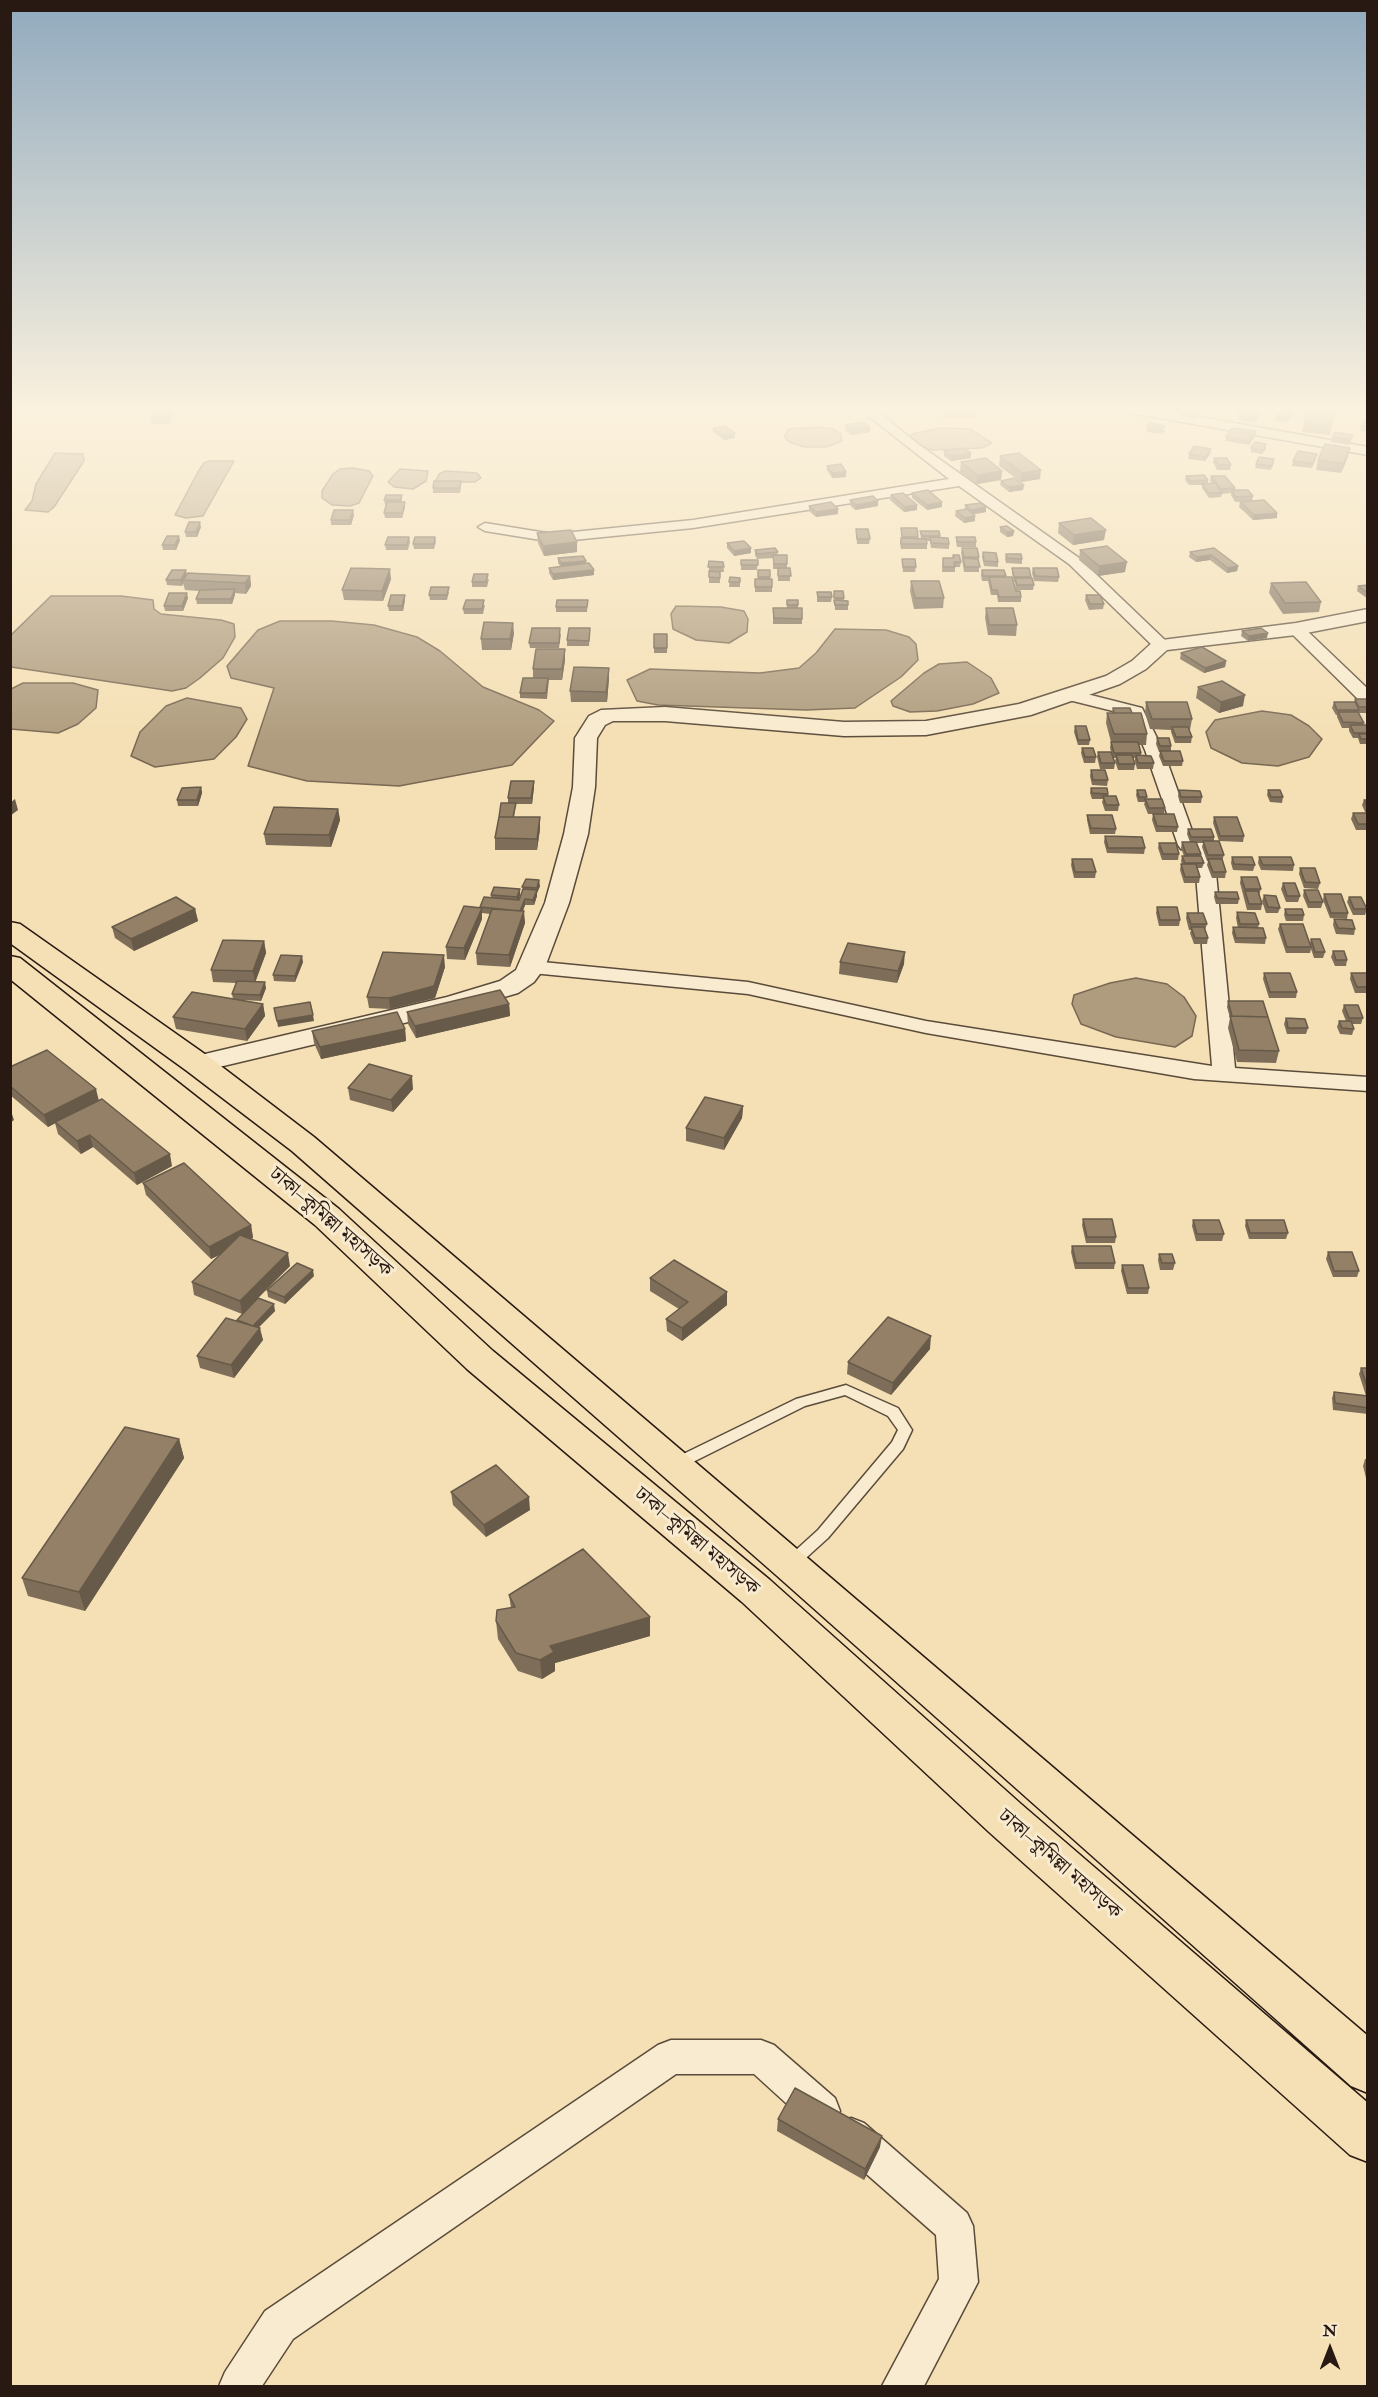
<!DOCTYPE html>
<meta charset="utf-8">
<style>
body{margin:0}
#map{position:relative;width:1378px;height:2397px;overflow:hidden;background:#f5e0b5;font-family:"IM FELL Double Pica",serif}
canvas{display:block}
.frame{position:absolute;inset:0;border:12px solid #281912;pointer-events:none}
.north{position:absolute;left:1300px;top:2319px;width:60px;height:60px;-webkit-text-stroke:4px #f8ebcf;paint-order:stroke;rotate:0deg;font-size:16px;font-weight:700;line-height:24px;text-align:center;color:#281912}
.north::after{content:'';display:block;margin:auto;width:21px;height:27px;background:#281912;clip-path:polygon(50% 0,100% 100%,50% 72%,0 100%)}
</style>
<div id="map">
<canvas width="1378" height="2397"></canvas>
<div class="frame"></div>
<div class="north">N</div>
</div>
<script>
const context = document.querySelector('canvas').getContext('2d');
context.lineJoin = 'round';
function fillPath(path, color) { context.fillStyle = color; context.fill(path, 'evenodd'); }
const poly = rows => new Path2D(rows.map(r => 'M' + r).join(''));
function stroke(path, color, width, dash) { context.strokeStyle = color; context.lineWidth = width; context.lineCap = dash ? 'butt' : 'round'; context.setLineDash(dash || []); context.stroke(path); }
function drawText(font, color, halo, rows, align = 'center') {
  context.font = font + ' "IM FELL Double Pica","Noto Serif Bengali",serif'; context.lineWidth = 6; context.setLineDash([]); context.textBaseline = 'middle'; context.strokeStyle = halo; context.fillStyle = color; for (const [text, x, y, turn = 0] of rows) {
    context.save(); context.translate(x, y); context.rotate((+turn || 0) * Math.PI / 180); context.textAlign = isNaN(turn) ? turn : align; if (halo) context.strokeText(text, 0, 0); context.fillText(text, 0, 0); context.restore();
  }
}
const water = poly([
 [818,427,833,429,841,434,842,441,826,447,804,447,789,442,784,436,789,429,818,427],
 [940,428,970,429,992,443,982,448,932,450,918,446,910,439,912,434,940,428],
 [55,453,83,454,84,461,54,507,48,512,25,510,32,501,36,484,55,453],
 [209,461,234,461,203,516,186,518,175,515,199,470,204,463,209,461],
 [353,468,369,471,373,476,359,503,350,506,332,505,322,498,322,491,333,474,340,469,353,468],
 [400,469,428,471,426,481,413,489,394,487,388,482,400,469],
 [445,471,477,473,481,478,475,482,435,482,439,474,445,471],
 [51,596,121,596,153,600,154,609,161,614,221,620,234,624,235,637,223,658,200,678,186,688,172,691,11,667,11,635,51,596],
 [676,606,721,607,744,611,748,619,747,632,729,643,696,640,673,629,671,614,676,606],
 [280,621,332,621,374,625,417,637,440,651,483,687,539,710,554,721,512,765,399,786,307,781,248,766,274,688,231,678,227,666,258,630,280,621],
 [835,629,886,630,909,637,916,644,918,660,901,677,855,708,806,710,658,705,637,701,627,680,650,669,760,673,799,668,816,653,835,629],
 [967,662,991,678,999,693,973,704,937,711,910,712,893,706,891,701,924,673,939,664,967,662],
 [23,683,73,683,98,690,96,708,78,724,58,733,11,729,11,689,23,683],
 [187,698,241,708,247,719,236,737,214,759,155,767,131,756,140,732,166,706,187,698],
 [1262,711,1291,715,1309,726,1322,739,1309,757,1278,766,1242,763,1211,748,1206,732,1215,720,1262,711],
 [1136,978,1167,984,1184,997,1196,1016,1192,1036,1175,1047,1116,1037,1081,1024,1072,1004,1074,995,1110,983,1136,978]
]);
fillPath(water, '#af9c7e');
stroke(water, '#796853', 1.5);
const service = poly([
 [846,1385,898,1408,912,1430,903,1449,828,1538,796,1567,791,1569,786,1567,784,1563,786,1559,818,1530,892,1442,898,1430,888,1416,845,1395,805,1406,681,1468,676,1469,671,1468,669,1464,671,1460,796,1399,846,1385]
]);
const minor = poly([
 [857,407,872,407,918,444,1079,558,1167,642,1169,645,1167,648,1155,648,1069,564,959,486,693,528,553,542,485,531,478,527,485,523,553,534,693,520,949,479,857,407],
 [1114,407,1145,407,1368,447,1368,455,1120,411,1114,407],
 [1296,624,1302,626,1368,689,1368,704,1362,703,1290,632,1288,629,1296,624],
 [1071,690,1142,708,1163,750,1195,839,1207,841,1210,845,1215,863,1235,1068,1368,1077,1368,1091,1194,1079,926,1033,748,994,532,973,525,971,522,967,525,963,532,961,748,982,926,1021,1212,1066,1195,863,1192,851,1181,849,1178,845,1145,750,1129,715,1065,699,1062,695,1065,691,1071,690],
 [671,2040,761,2040,774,2045,835,2098,840,2111,835,2124,822,2129,809,2124,754,2074,676,2074,293,2339,262,2386,219,2386,225,2372,265,2311,658,2045,671,2040],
 [851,2118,864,2123,967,2213,973,2226,978,2282,924,2386,882,2386,939,2279,936,2235,838,2149,833,2136,838,2123,851,2118]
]);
const tertiary = poly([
 [1368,609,1368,621,1296,635,1167,650,1146,669,1120,684,1031,715,926,735,844,736,665,721,613,721,605,725,597,738,595,787,588,834,569,903,545,967,534,982,518,993,463,1009,198,1072,188,1070,184,1064,188,1058,447,997,500,981,516,970,545,903,564,834,573,787,575,738,589,716,601,710,665,707,844,722,926,721,1019,704,1106,676,1132,661,1154,641,1296,623,1368,609]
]);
const trunk = poly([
 [10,922,20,924,209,1057,314,1137,1368,2036,1368,2093,1351,2086,776,1575,292,1151,187,1071,10,943,10,922],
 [10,956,20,958,339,1209,493,1351,770,1580,1021,1804,1368,2103,1368,2162,1350,2155,989,1832,742,1602,467,1369,315,1225,10,979,10,956]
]);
stroke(service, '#5b4b3b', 3);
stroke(minor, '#5b4b3b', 3);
stroke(tertiary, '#5b4b3b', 3);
stroke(trunk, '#281912', 3);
stroke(poly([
 [170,411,171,407]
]), '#281912', 2, [3, 1.5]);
fillPath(service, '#f8ebcf');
fillPath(minor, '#f8ebcf');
fillPath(tertiary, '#f8ebcf');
fillPath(trunk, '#f5e0b5');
fillPath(poly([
 [942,407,976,407,975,418,944,418],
 [1144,407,1182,407,1178,413],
 [1239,407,1260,407,1259,411,1256,415,1258,415,1257,420,1255,423,1238,420,1240,415,1237,414,1237,410],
 [1308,407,1335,408,1330,435,1302,432],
 [1200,411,1199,416,1196,419,1182,416,1182,412],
 [1293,411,1292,416,1286,423,1276,421,1276,417],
 [173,415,168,424,152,424,151,419],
 [1368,421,1368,432,1360,431,1361,426],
 [1150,423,1165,431,1162,434,1147,432,1147,427],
 [845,425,870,432,851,435,845,430],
 [713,428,735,433,735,438,724,440,713,432],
 [1353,435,1349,445,1331,442,1332,437],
 [1255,436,1249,445,1225,441,1226,437],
 [1266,444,1266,449,1262,454,1251,452,1251,448],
 [1211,449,1210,454,1205,461,1188,459,1189,454],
 [944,451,971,453,971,458,951,461,944,456],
 [1317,454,1312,468,1292,466,1293,461],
 [1000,456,1040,479,1021,482,999,466],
 [1348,457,1341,473,1316,470,1318,460],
 [1214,458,1231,465,1230,470,1217,470,1213,462],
 [961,462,1002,471,1001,480,977,484,960,472],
 [1256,464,1273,464,1271,470,1255,468],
 [827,466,846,472,846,477,832,478,827,470],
 [1186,476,1208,480,1208,483,1212,483,1210,481,1211,476,1235,488,1235,490,1253,496,1252,501,1277,518,1253,520,1239,507,1240,502,1251,501,1235,502,1231,495,1231,493,1222,494,1221,497,1209,498,1202,488,1202,485,1189,485,1185,480],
 [1001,481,1024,485,1023,490,1009,492,1000,485],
 [461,486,460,493,433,493,433,488],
 [912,493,942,502,942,507,927,510,912,498],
 [402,495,402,502,405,507,402,518,385,518,384,513,387,505,385,505,384,500],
 [891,495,917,510,904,512,890,500],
 [850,500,878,506,855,510,850,505],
 [965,505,986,507,986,512,973,514,975,516,975,521,964,523,955,516,956,511,965,509],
 [809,506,838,514,816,517,809,511],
 [354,515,351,525,331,525,331,520],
 [1059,523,1104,540,1073,545,1058,533],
 [201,527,197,537,186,537,185,532],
 [1000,527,1014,531,1013,536,1007,537,1000,532],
 [901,528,918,537,918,539,921,539,920,531,940,536,940,538,949,544,949,549,931,548,930,541,927,541,927,549,901,549,900,543,901,538,902,538],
 [856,529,870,539,869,544,857,544],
 [537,533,577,552,544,556,538,543],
 [409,537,410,542,408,550,386,550,385,545],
 [435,537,436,542,434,549,414,549,413,544],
 [956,537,976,542,976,547,957,547,956,542],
 [180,540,176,550,163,550,162,545],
 [727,543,751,553,734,556,727,548],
 [962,548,979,557,979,572,964,572,961,553],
 [1214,548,1238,566,1237,571,1227,573,1210,560,1196,562,1189,557,1190,552],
 [755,550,778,552,777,555,787,555,787,568,790,568,790,581,778,581,778,569,773,569,773,558,757,559,755,555],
 [1080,550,1125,572,1098,576,1079,560],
 [983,552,998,562,998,567,984,566,982,557],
 [1006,554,1022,559,1022,564,1006,563,1005,559],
 [953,555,961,562,960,567,955,567,955,572,942,572,943,558,952,558],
 [558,558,586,563,594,575,553,580,549,573,549,568,560,566,558,563],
 [902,559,916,567,915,572,903,572],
 [741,560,758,560,757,570,741,570],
 [709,561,723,562,724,572,720,572,720,583,709,583],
 [1012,568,1031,577,1034,585,1033,590,1016,590,1015,582,1014,582,1012,573],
 [1033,568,1059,577,1058,582,1034,581,1032,573],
 [758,570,770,570,770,579,772,579,772,592,755,592,755,579,758,579],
 [982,570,1006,576,1006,577,1016,591,1021,597,1021,602,998,602,997,595,991,595,988,581,982,581,981,575],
 [187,574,250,576,251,586,246,594,235,593,232,604,197,604,196,599,199,591,185,590,183,583,182,586,167,585,166,580],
 [730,577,740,578,740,587,729,587],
 [391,579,383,601,344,600,342,590],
 [489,579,487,587,472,587,472,582],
 [911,581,944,598,943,608,914,609,910,591],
 [1271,583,1321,602,1319,612,1283,614,1269,593],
 [1368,585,1368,599,1357,591,1358,586],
 [834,591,844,598,844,600,848,601,848,610,835,610],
 [449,592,447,600,430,600,429,595],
 [817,592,832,597,831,602,817,602],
 [405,595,405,600,403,611,389,611,388,606],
 [1086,595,1104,604,1103,609,1089,610,1085,600],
 [188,598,183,611,165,611,164,606],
 [588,600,587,612,556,612,556,607],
 [787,600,798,600,798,608,802,608,802,624,773,624,773,608,787,608],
 [485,605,483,614,464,614,463,609],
 [986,608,1017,625,1016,636,988,635,985,618],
 [590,628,589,646,567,646,567,640],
 [1242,631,1267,638,1248,641,1241,636],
 [514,633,511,650,482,650,481,639],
 [561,634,559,648,530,648,529,643],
 [654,634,667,634,667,653,654,653],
 [565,649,565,660,562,680,549,680,547,699,520,698,520,693,533,678,533,669],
 [1181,653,1226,661,1225,667,1204,673,1180,659],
 [609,668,609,678,607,702,571,702,570,691],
 [1198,687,1243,706,1219,713,1196,698],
 [1355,699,1368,701,1368,713,1359,713,1364,723,1363,725,1368,725,1368,744,1360,744,1358,738,1353,738,1349,731,1349,728,1342,728,1337,717,1337,715,1336,715,1332,708,1334,702,1354,702],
 [1146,702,1192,719,1190,730,1189,730,1192,737,1191,743,1175,743,1171,732,1171,730,1150,729,1145,713],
 [1113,708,1132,713,1147,734,1146,745,1139,745,1141,753,1141,756,1154,763,1153,769,1137,769,1135,761,1135,758,1133,758,1135,764,1134,770,1118,770,1115,761,1116,758,1113,758,1110,748,1111,742,1106,723,1107,713,1112,713],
 [1075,726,1090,740,1089,745,1078,745,1074,732],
 [1157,738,1171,746,1171,751,1183,761,1182,766,1163,766,1159,756,1160,752,1159,752,1156,744],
 [1082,748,1096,757,1095,763,1084,763,1081,753],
 [1098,752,1115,763,1114,769,1100,769,1097,757],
 [1091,770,1108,780,1107,786,1092,785,1090,776],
 [201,787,202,793,198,806,178,806,177,800],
 [534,787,532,804,516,804,514,817,540,817,540,829,537,850,495,850,495,838,508,803,508,798],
 [1091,788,1108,794,1108,796,1119,805,1118,811,1105,811,1102,802,1103,799,1092,799,1090,793],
 [1137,790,1147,797,1146,799,1165,808,1164,814,1178,827,1177,832,1156,832,1152,820,1153,814,1148,814,1144,804,1145,802,1138,802,1136,795],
 [1179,790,1202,797,1201,803,1180,803,1178,796],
 [1268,790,1283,797,1282,803,1270,802,1267,795],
 [1364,800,1368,800,1368,830,1356,830,1351,819,1353,813,1366,815,1367,812,1365,812,1362,805],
 [338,809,340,820,331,847,266,845,264,834],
 [1087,815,1116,829,1115,834,1090,834,1087,820],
 [1214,817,1244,836,1243,842,1219,841,1224,855,1222,861,1226,872,1225,878,1212,878,1207,865,1208,861,1207,861,1202,847,1203,843,1197,843,1204,863,1202,868,1197,868,1200,877,1199,883,1184,883,1180,870,1181,864,1182,864,1181,861,1182,856,1184,856,1181,848,1182,842,1190,842,1187,834,1188,829,1214,837,1214,841,1219,841,1213,823],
 [1105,836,1145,848,1144,854,1107,853,1104,842],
 [1159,843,1179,854,1178,860,1162,860,1158,848],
 [1232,857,1255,865,1253,871,1233,870,1231,863],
 [1259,857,1294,865,1293,871,1261,870,1258,863],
 [1072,859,1096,872,1095,878,1074,878,1071,865],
 [1300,868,1320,883,1318,889,1304,888,1299,874],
 [1241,877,1261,889,1259,895,1262,904,1261,910,1247,910,1240,883],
 [1283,883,1300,896,1298,902,1286,902,1281,889],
 [540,886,537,893,537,896,534,905,525,905,523,911,525,923,510,967,477,965,476,953,490,914,482,913,482,919,465,960,447,959,446,947,480,907,491,897,491,895,520,889,520,895,519,900,523,890,522,887],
 [1304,890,1323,902,1321,908,1308,908,1303,896],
 [1215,892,1239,899,1238,904,1216,904,1214,897],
 [1324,894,1348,913,1347,919,1330,918,1323,900],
 [1264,895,1280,908,1278,913,1266,913,1262,901],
 [1349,897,1367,909,1365,915,1353,915,1347,902],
 [1157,907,1180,920,1179,926,1159,926,1156,913],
 [195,909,198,921,134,951,115,938,112,927],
 [1285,909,1304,915,1303,921,1286,921,1284,915],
 [1237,912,1259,924,1258,928,1266,938,1265,944,1235,943,1232,933,1233,927,1238,928,1236,918],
 [1187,913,1207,924,1205,930,1208,938,1207,944,1194,944,1190,933,1191,930,1189,930,1186,918],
 [1334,919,1355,929,1354,935,1336,934,1333,925],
 [1280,924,1310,943,1311,939,1325,952,1323,958,1314,958,1311,949,1310,953,1286,953,1278,929],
 [264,941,266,953,255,982,266,988,261,1001,242,1000,263,1004,265,1016,247,1041,176,1029,173,1017,233,999,232,994,236,983,213,982,211,970],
 [1333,951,1347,960,1346,966,1335,966,1331,957],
 [303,962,295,982,274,981,273,975],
 [840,962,904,964,897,983,839,974],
 [445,967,435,998,390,1009,369,1008,367,997],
 [1264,973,1297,992,1296,998,1269,998,1263,979],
 [1351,973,1368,973,1368,993,1355,993,1350,979],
 [1228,1001,1279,1051,1276,1063,1237,1062,1228,1028,1230,1018,1227,1007],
 [509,1004,510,1016,416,1038,408,1024,407,1012],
 [1344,1005,1363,1018,1361,1024,1352,1024,1354,1029,1352,1035,1340,1034,1337,1027,1339,1021,1346,1021,1342,1011],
 [1286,1018,1308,1028,1306,1034,1287,1034,1284,1024],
 [405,1029,406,1041,321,1059,314,1043,312,1031],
 [10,1067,99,1101,172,1166,137,1185,93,1147,81,1154,58,1134,55,1123,48,1127,10,1095],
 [348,1088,413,1089,393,1112,350,1100],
 [743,1106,742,1118,724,1150,686,1141,686,1128],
 [143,1183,251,1225,253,1238,250,1239,290,1266,258,1298,275,1311,259,1327,263,1340,234,1378,200,1368,197,1356,237,1321,237,1320,242,1314,194,1295,192,1282,221,1254,211,1259,146,1195],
 [1083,1219,1116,1237,1115,1243,1086,1243,1082,1225],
 [1193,1220,1224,1234,1222,1241,1196,1241,1192,1226],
 [1246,1220,1288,1233,1286,1239,1249,1239,1245,1226],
 [1072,1246,1115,1263,1114,1269,1075,1269,1071,1252],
 [1328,1252,1359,1271,1357,1277,1333,1277,1326,1259],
 [1159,1254,1175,1263,1173,1270,1160,1270,1158,1260],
 [1122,1265,1149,1288,1148,1294,1127,1294,1121,1271],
 [314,1276,285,1304,268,1297,267,1290],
 [650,1278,727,1305,682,1341,667,1331,666,1319,679,1309,650,1291],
 [930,1349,891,1395,847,1374,848,1362],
 [1361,1368,1368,1368,1368,1414,1333,1410,1332,1398,1334,1392,1366,1396,1359,1374],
 [179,1439,184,1458,85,1611,28,1596,22,1578],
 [1365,1459,1368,1459,1368,1486,1363,1466],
 [451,1492,530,1510,486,1537,453,1505],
 [509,1595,650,1617,650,1636,555,1663,555,1671,542,1679,518,1671,498,1639,496,1621,511,1608],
 [778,2119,880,2147,864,2180,777,2131]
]), '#7e6e59');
fillPath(poly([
 [172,411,173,415,168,424,167,419],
 [1293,411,1292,416,1286,423,1287,418],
 [870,427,870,432,851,435,851,430],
 [1256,431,1255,436,1249,445,1249,441],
 [735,433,735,438,724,440,724,435],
 [1350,448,1348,457,1341,473,1343,464],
 [1211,449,1210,454,1205,461,1205,457],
 [971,453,971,458,951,461,951,456],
 [1041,470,1040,479,1021,482,1022,473],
 [1002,471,1001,480,977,484,977,475],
 [846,472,846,477,832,478,832,473],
 [1024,485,1023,490,1009,492,1009,487],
 [878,501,878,506,855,510,856,505],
 [405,502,405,507,402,518,402,513],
 [942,502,942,507,927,510,927,505],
 [917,505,917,510,904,512,905,507],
 [986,507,986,512,970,515,971,510],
 [838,509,838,514,816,517,816,512],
 [353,510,354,515,351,525,350,520],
 [1277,513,1277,518,1253,520,1254,515],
 [975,516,975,521,964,523,965,518],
 [200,522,201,527,197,537,196,532],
 [1106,530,1104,540,1073,545,1074,535],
 [1014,531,1013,536,1007,537,1007,532],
 [179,536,180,540,176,550,175,545],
 [577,542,577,552,544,556,543,546],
 [751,548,751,553,734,556,734,551],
 [1211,555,1210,560,1196,562,1197,557],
 [586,561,586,566,561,568,561,563],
 [1127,562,1125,572,1098,576,1099,566],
 [1238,566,1237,571,1227,573,1228,568],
 [390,569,391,579,383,601,382,591],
 [186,570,187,575,183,580,183,583,182,586,181,580],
 [594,570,594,575,553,580,553,574],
 [250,576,251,586,246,594,245,583],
 [235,589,235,595,232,604,231,599],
 [187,593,188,598,183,611,182,606],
 [405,595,405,600,403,611,402,606],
 [513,623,514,633,511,650,510,639],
 [1268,633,1267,638,1248,641,1249,636],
 [565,649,565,660,562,680,562,669],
 [1226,661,1225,667,1204,673,1205,668],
 [609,668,609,678,607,702,606,692],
 [1245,695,1243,706,1219,713,1221,702],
 [534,781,534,787,532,804,531,798],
 [201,787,202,793,198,806,197,800],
 [15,799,18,810,10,816,10,803],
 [338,809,340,820,331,847,329,835],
 [540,817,540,829,537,850,537,839],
 [539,880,540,886,537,893,537,896,534,905,533,900,537,891,537,888],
 [520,889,520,895,517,903,517,897],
 [525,899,525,905,520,918,520,913],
 [482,908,482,919,465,960,464,948],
 [195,909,198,921,134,951,131,939],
 [524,911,525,923,510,967,509,955],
 [264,941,266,953,255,983,253,971],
 [905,952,904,964,897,983,898,971],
 [444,955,445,967,435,998,390,1009,389,998],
 [302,956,303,962,295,982,295,976],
 [265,982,266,988,261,1001,260,995],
 [263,1004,265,1016,247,1041,245,1029],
 [509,1004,510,1016,416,1038,415,1026],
 [313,1015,314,1021,278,1027,277,1021],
 [405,1029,406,1041,321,1059,320,1047],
 [412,1076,413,1089,393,1112,391,1100],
 [96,1089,99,1101,48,1127,44,1115],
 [743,1106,742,1118,724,1150,724,1138],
 [12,1114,14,1120,10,1123,10,1115],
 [90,1135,93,1147,81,1154,77,1141],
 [170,1154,172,1166,137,1185,134,1173],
 [251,1225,253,1238,211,1259,209,1247],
 [288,1253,290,1266,242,1314,240,1301],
 [313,1270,314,1276,285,1304,284,1297],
 [727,1292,727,1305,682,1341,682,1328],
 [274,1304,275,1311,254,1332,253,1326],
 [260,1328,263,1340,234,1378,231,1365],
 [931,1336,930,1349,891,1395,893,1383],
 [179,1439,184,1458,85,1611,79,1592],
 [529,1497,530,1510,486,1537,484,1525],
 [650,1617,650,1636,555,1663,555,1671,542,1679,540,1660,550,1646],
 [882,2136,880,2147,864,2180,865,2169]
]), '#675a48');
const building = poly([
 [945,407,976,407,976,409,945,409,945,407],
 [1239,407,1259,407,1255,413,1237,410,1239,407],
 [1308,407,1335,408,1331,426,1304,423,1308,407],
 [1185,409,1200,411,1197,414,1182,412,1185,409],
 [1282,410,1293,411,1287,418,1276,417,1282,410],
 [156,411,172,411,167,419,151,419,156,411],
 [1241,413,1258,415,1256,419,1239,416,1241,413],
 [1365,420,1368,421,1368,427,1361,426,1365,420],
 [864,422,870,427,851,430,845,425,864,422],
 [1150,423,1165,426,1163,429,1147,427,1150,423],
 [725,426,735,433,724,435,713,428,725,426],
 [1232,428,1256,431,1249,441,1226,437,1232,428],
 [1335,432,1353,435,1350,440,1332,437,1335,432],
 [1255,442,1266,444,1263,450,1251,448,1255,442],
 [1325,444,1350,448,1343,464,1318,460,1325,444],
 [1194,446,1211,449,1205,457,1189,454,1194,446],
 [964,448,971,453,951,456,944,451,964,448],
 [1298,451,1317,454,1313,464,1293,461,1298,451],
 [1019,453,1041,470,1022,473,1000,456,1019,453],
 [1259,457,1274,459,1272,466,1256,464,1259,457],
 [986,458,1002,471,977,475,961,462,986,458],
 [1214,458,1227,458,1231,465,1218,465,1214,458],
 [841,464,846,472,832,473,827,466,841,464],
 [1204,475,1208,480,1190,481,1186,476,1204,475],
 [1211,476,1225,476,1235,488,1221,489,1211,476],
 [1014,478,1024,485,1009,487,1001,481,1014,478],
 [434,481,461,481,460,488,433,488,434,481],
 [1215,483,1222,493,1209,493,1202,484,1215,483],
 [928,490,942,502,927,505,912,493,928,490],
 [1232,490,1248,490,1253,496,1236,497,1232,490],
 [903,493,917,505,905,507,891,495,903,493],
 [386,495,402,495,400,500,384,500,386,495],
 [873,496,878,501,856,505,850,500,873,496],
 [1264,500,1277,513,1254,515,1240,502,1264,500],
 [387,502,405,502,402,513,384,513,387,502],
 [831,502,838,509,816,512,809,506,831,502],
 [981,503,986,507,971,510,965,505,981,503],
 [967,509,975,516,965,518,956,511,967,509],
 [334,510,353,510,350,520,331,520,334,510],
 [1091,518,1106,530,1074,535,1059,523,1091,518],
 [189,522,200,522,196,532,185,532,189,522],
 [1007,526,1014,531,1007,532,1000,527,1007,526],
 [901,528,917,528,918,537,902,537,901,528],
 [856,529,868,529,870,539,857,539,856,529],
 [571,530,577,542,543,546,537,533,571,530],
 [920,531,939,531,940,536,922,536,920,531],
 [167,536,179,536,175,545,162,545,167,536],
 [388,537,409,537,407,545,385,545,388,537],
 [415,537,435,537,434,544,413,544,415,537],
 [930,537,948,538,949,544,931,543,930,537],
 [956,537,975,537,976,542,958,542,956,537],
 [901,538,926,539,927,544,901,544,901,538],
 [744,541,751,548,734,551,727,543,744,541],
 [1107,546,1127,562,1099,566,1080,550,1107,546],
 [775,548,778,552,757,554,755,550,775,548],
 [962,548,977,548,979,557,964,557,962,548],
 [1214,548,1238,566,1228,568,1211,555,1197,557,1190,552,1214,548],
 [983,552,996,553,998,562,984,561,983,552],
 [1006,554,1021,554,1022,559,1007,558,1006,554],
 [773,555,787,555,787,564,774,564,773,555],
 [953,555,959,555,961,562,954,562,955,567,943,567,943,558,954,558,953,555],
 [583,556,586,561,561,563,558,558,583,556],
 [963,558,978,559,980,567,965,567,963,558],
 [902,559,915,559,916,567,903,567,902,559],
 [741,560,758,560,758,565,741,565,741,560],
 [709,561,723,562,724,567,708,567,709,561],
 [589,563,594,570,553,574,549,568,589,563],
 [351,568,390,569,382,591,342,590,351,568],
 [778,568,790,568,791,576,778,576,778,568],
 [1012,568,1029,568,1031,577,1014,577,1012,568],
 [1033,568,1057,568,1059,577,1035,576,1033,568],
 [172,570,186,570,181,580,166,580,172,570],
 [758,570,770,570,770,577,758,577,758,570],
 [982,570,1004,570,1006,576,983,576,982,570],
 [709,571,720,572,720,578,709,577,709,571],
 [188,573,250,576,245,583,183,580,188,573],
 [474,574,488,574,486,582,472,582,474,574],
 [730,577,740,578,740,582,729,582,730,577],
 [989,577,1012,577,1016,591,1020,591,1021,597,999,597,997,590,992,590,989,577],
 [1015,578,1032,578,1034,585,1017,585,1015,578],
 [755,579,772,579,772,587,755,587,755,579],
 [911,581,939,581,944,598,915,598,911,581],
 [1306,582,1321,602,1285,603,1271,583,1306,582],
 [1368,585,1368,593,1358,586,1368,585],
 [431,587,449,587,447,595,429,595,431,587],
 [235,589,231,599,196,599,200,590,235,589],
 [834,591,843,591,844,598,834,598,834,591],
 [817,592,831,592,832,597,818,597,817,592],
 [169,593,187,593,182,606,164,606,169,593],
 [391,595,405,595,402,606,388,606,391,595],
 [1086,595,1100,595,1104,604,1090,604,1086,595],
 [466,600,484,600,482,609,463,609,466,600],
 [557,600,588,600,587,607,556,607,557,600],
 [787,600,798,600,798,605,787,605,787,600],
 [834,600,848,601,848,605,835,605,834,600],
 [773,608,802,608,802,619,774,618,773,608],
 [986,608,1013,608,1017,625,989,625,986,608],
 [484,622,513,623,510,639,481,639,484,622],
 [532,628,560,628,559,643,529,643,532,628],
 [569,628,590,628,589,641,567,640,569,628],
 [1261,628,1268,633,1249,636,1242,631,1261,628],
 [654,634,667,634,667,648,654,648,654,634],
 [1202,647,1226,661,1205,668,1181,653,1202,647],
 [536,649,565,649,562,669,533,669,536,649],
 [574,667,609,668,606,692,570,691,574,667],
 [523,678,548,678,546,693,520,693,523,678],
 [1222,681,1245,695,1221,702,1198,687,1222,681],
 [1355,699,1366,699,1368,701,1368,707,1359,707,1355,699],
 [1146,702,1187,702,1192,719,1152,719,1146,702],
 [1334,702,1355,702,1359,710,1337,710,1334,702],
 [1113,708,1130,708,1132,713,1114,713,1113,708],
 [1338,712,1358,712,1364,723,1343,722,1338,712],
 [1107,713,1141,713,1147,734,1114,734,1107,713],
 [1350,725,1368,725,1368,733,1354,733,1350,725],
 [1075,726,1086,726,1090,740,1078,740,1075,726],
 [1172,727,1188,727,1192,737,1176,737,1172,727],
 [1359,734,1368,734,1368,739,1361,739,1359,734],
 [1157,738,1169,738,1171,746,1160,746,1157,738],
 [1111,742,1138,742,1141,753,1114,753,1111,742],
 [1082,748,1093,748,1096,757,1085,757,1082,748],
 [1160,751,1180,751,1183,761,1164,761,1160,751],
 [1098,752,1111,752,1115,763,1101,763,1098,752],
 [1116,755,1132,755,1135,764,1119,764,1116,755],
 [1136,755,1151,756,1154,763,1138,763,1136,755],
 [1091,770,1105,770,1108,780,1093,780,1091,770],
 [511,781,534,781,531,798,508,798,511,781],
 [201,787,197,800,177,800,182,788,201,787],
 [1091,788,1107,788,1108,794,1092,793,1091,788],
 [1137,790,1145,790,1147,797,1139,797,1137,790],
 [1179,790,1200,791,1202,797,1181,797,1179,790],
 [1268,790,1280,790,1283,797,1271,797,1268,790],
 [1103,796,1116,796,1119,805,1106,805,1103,796],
 [1145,799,1162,799,1165,808,1149,808,1145,799],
 [1364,800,1368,800,1368,806,1367,806,1364,800],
 [501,803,516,803,513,817,499,817,501,803],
 [274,807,338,809,329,835,264,834,274,807],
 [1353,813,1366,813,1368,817,1368,824,1358,824,1353,813],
 [1153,814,1174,814,1178,827,1157,826,1153,814],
 [1087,815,1112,815,1116,829,1091,828,1087,815],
 [499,817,540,817,537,839,495,838,499,817],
 [1214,817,1237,817,1244,836,1220,836,1214,817],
 [1188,829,1211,829,1214,837,1191,837,1188,829],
 [1105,836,1142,837,1145,848,1108,848,1105,836],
 [1203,841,1219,841,1224,855,1208,855,1203,841],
 [1182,842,1196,842,1201,854,1186,854,1182,842],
 [1159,843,1176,843,1179,854,1163,854,1159,843],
 [1182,856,1201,856,1204,863,1185,863,1182,856],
 [1232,857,1252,857,1255,865,1234,864,1232,857],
 [1259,857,1291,857,1294,865,1263,865,1259,857],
 [1072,859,1092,859,1096,872,1075,872,1072,859],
 [1208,859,1222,859,1226,872,1213,872,1208,859],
 [1181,864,1196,864,1200,877,1185,877,1181,864],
 [1300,868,1315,868,1320,883,1305,882,1300,868],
 [1241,877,1257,877,1261,889,1245,889,1241,877],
 [526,879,539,880,537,888,522,887,526,879],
 [1283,883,1295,883,1300,896,1287,896,1283,883],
 [494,887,520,889,517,897,491,895,494,887],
 [523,889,537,890,533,900,525,899,520,911,480,907,484,897,519,900,523,889],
 [1304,890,1318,890,1323,902,1309,902,1304,890],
 [1245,891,1258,891,1262,904,1249,904,1245,891],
 [1215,892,1237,892,1239,899,1217,898,1215,892],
 [1324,894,1341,894,1348,913,1331,913,1324,894],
 [1264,895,1276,896,1280,908,1268,907,1264,895],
 [176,897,195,909,131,939,112,927,176,897],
 [1349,897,1361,897,1367,909,1354,909,1349,897],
 [464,906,482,908,464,948,446,947,464,906],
 [1157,907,1177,907,1180,920,1160,920,1157,907],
 [492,909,524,911,509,955,476,953,492,909],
 [1285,909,1302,909,1304,915,1287,915,1285,909],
 [1237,912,1255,913,1259,924,1240,924,1237,912],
 [1187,913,1203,913,1207,924,1191,924,1187,913],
 [1334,919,1352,920,1355,929,1338,928,1334,919],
 [1280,924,1303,924,1311,947,1287,947,1280,924],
 [1191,927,1204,927,1208,938,1195,938,1191,927],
 [1233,927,1263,928,1266,938,1236,938,1233,927],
 [1311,939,1320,939,1325,952,1315,952,1311,939],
 [223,940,264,941,253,971,211,970,223,940],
 [848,943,905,952,898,971,840,962,848,943],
 [1333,951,1344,951,1347,960,1336,960,1333,951],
 [383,952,444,955,434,986,389,998,367,997,383,952],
 [281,955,302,956,295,976,273,975,281,955],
 [1264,973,1290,973,1297,992,1270,992,1264,973],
 [1351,973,1368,973,1368,987,1357,987,1351,973],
 [237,981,265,982,260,995,232,994,237,981],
 [500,990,509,1004,415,1026,407,1012,500,990],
 [192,992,263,1004,245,1029,173,1017,192,992],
 [1228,1001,1263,1001,1268,1017,1232,1016,1228,1001],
 [310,1002,313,1015,277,1021,274,1008,310,1002],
 [1344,1005,1358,1005,1363,1018,1349,1018,1344,1005],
 [397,1012,405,1029,320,1047,312,1031,397,1012],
 [1230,1016,1268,1017,1279,1051,1239,1050,1230,1016],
 [1286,1018,1305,1019,1308,1028,1288,1028,1286,1018],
 [1339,1021,1351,1021,1354,1029,1342,1028,1339,1021],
 [47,1050,96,1089,44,1115,10,1086,10,1067,47,1050],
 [369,1064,412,1076,391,1100,348,1088,369,1064],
 [705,1097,743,1106,724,1138,686,1128,705,1097],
 [102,1099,170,1154,134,1173,90,1135,77,1141,55,1122,102,1099],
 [184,1163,251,1225,209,1247,143,1183,184,1163],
 [1083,1219,1112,1219,1116,1237,1087,1237,1083,1219],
 [1193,1220,1219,1220,1224,1234,1197,1234,1193,1220],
 [1246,1220,1284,1220,1288,1233,1250,1233,1246,1220],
 [240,1235,288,1253,240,1301,192,1282,240,1235],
 [1072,1246,1111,1246,1115,1263,1076,1263,1072,1246],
 [1328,1252,1352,1252,1359,1271,1334,1271,1328,1252],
 [1159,1254,1172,1254,1175,1263,1162,1263,1159,1254],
 [674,1260,727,1292,682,1328,666,1319,688,1302,650,1278,674,1260],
 [297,1263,313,1270,284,1297,267,1290,297,1263],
 [1122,1265,1143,1265,1149,1288,1128,1288,1122,1265],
 [258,1298,274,1304,253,1326,237,1320,258,1298],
 [888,1317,931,1336,893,1383,848,1362,888,1317],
 [226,1318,260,1328,231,1365,197,1356,226,1318],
 [1361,1368,1368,1368,1368,1389,1361,1368],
 [1334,1392,1368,1396,1368,1408,1335,1403,1334,1392],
 [125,1427,179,1439,79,1592,22,1578,125,1427],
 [496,1465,529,1497,484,1525,451,1492,496,1465],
 [583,1549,650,1617,550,1646,554,1652,540,1660,516,1653,496,1621,497,1610,515,1607,509,1595,583,1549],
 [795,2088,882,2136,865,2169,778,2119,795,2088]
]);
fillPath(building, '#938067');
stroke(building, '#675a48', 1.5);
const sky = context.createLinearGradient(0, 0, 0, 743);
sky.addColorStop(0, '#91aabe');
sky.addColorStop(0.55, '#faf1de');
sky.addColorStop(1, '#faf1de00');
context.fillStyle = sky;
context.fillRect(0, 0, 1378, 743);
drawText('20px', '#281912', '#f8ebcf', [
 ["ঢাকা–কুমিল্লা মহাসড়ক",330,1223,41],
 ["ঢাকা–কুমিল্লা মহাসড়ক",696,1542,40],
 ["ঢাকা–কুমিল্লা মহাসড়ক",1059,1865,41]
]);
</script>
